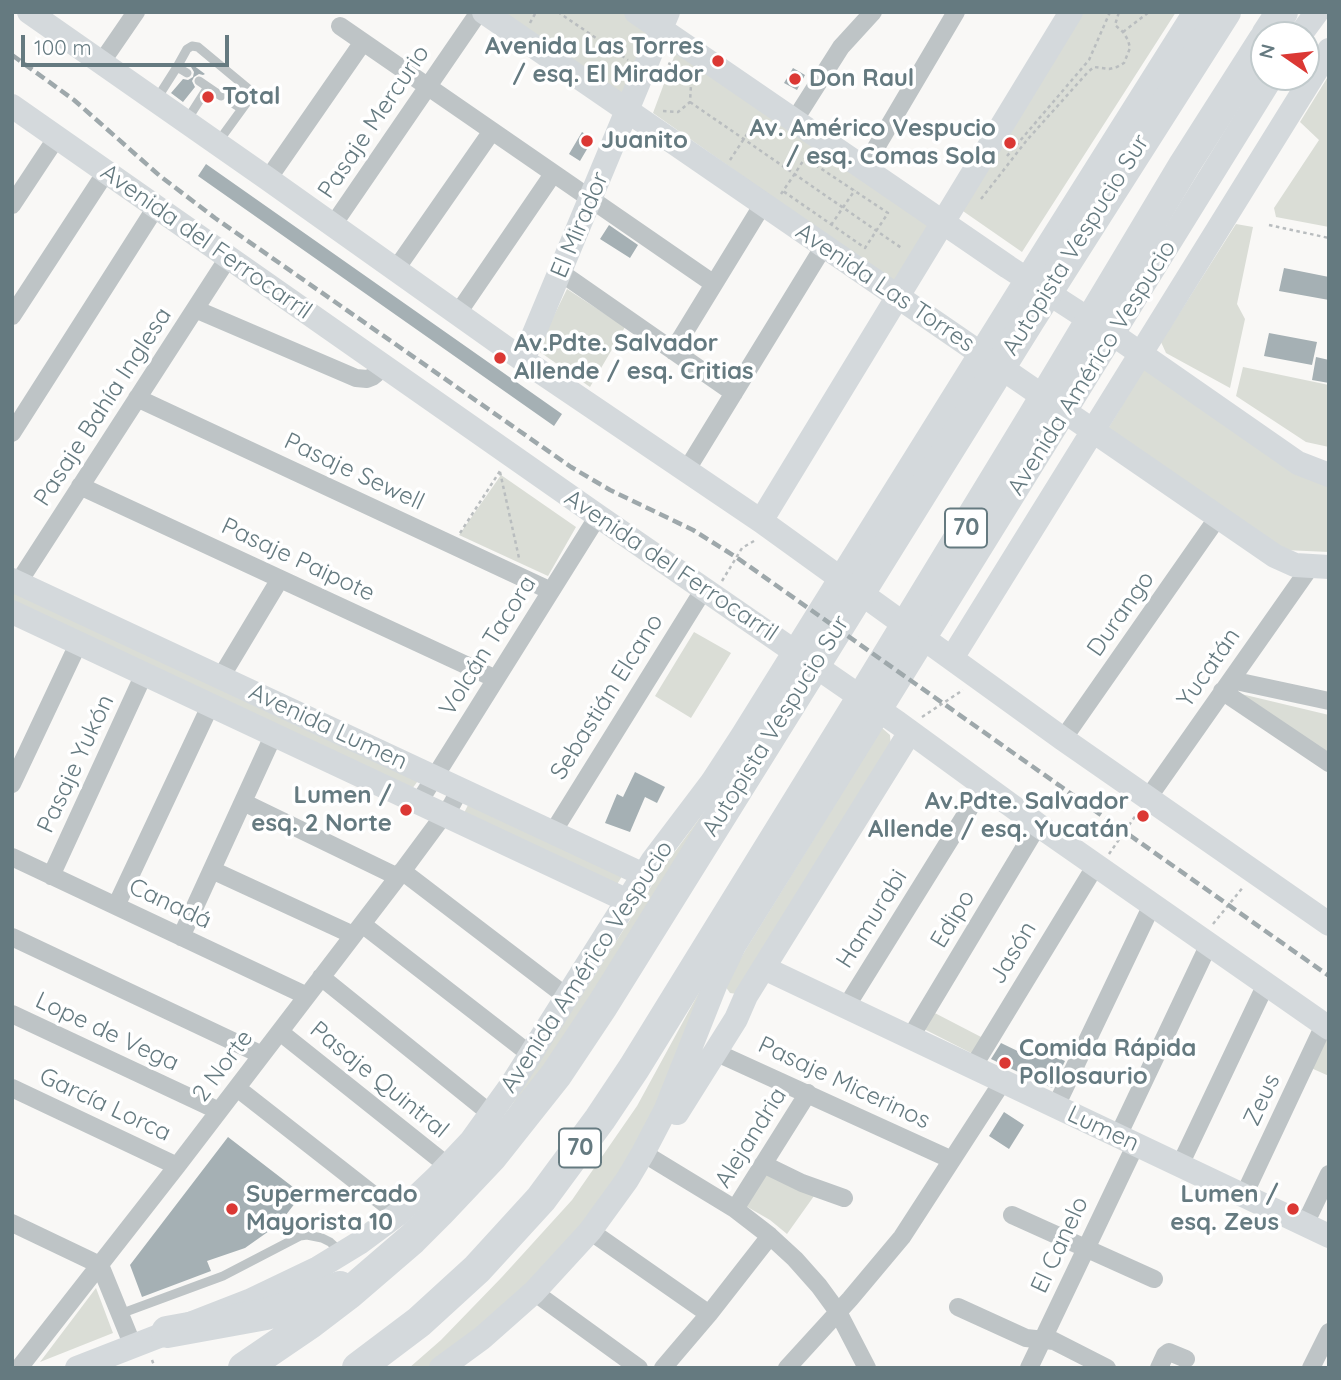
<!DOCTYPE html>
<meta charset="utf-8">
<style>
body{margin:0}
#map{position:relative;width:1341px;height:1380px;overflow:hidden;background:#f9f8f6;font-family:Quicksand,sans-serif}
canvas{display:block}
.frame{position:absolute;inset:0;border:14px solid #657a80;pointer-events:none}
.north{position:absolute;left:1250px;top:21px;width:70px;height:70px;box-sizing:border-box;background:#fff;border:2px solid #c1cacc;border-radius:50%;rotate:284deg;font-size:19px;font-weight:700;line-height:28px;text-align:center;color:#657a80}
.north::after{content:'';display:block;margin:auto;width:24px;height:32px;background:#db3834;clip-path:polygon(50% 0,100% 100%,50% 72%,0 100%)}
.scale{position:absolute;left:21px;top:35px;width:208px;height:32px;box-sizing:border-box;border:4px solid #657a80;border-top:0;padding-left:9px;font-size:21px;line-height:24px;white-space:nowrap;color:#657a80;-webkit-text-stroke:5px #fff;paint-order:stroke}
</style>
<div id="map">
<canvas width="1341" height="1380"></canvas>
<div class="frame"></div>
<div class="north">N</div>
<div class="scale">100 m</div>
</div>
<script>
const context = document.querySelector('canvas').getContext('2d');
context.lineJoin = 'round';
function fillPath(path, color) { context.fillStyle = color; context.fill(path, 'evenodd'); }
const poly = rows => new Path2D(rows.map(r => 'M' + r).join(''));
function stroke(path, color, width, dash) { context.strokeStyle = color; context.lineWidth = width; context.lineCap = dash ? 'butt' : 'round'; context.setLineDash(dash || []); context.stroke(path); }
function drawText(font, color, halo, rows, align = 'center') {
  context.font = font + ' Quicksand,sans-serif'; context.lineWidth = 7; context.setLineDash([]); context.textBaseline = 'middle'; context.strokeStyle = halo; context.fillStyle = color; for (const [text, x, y, turn = 0] of rows) {
    context.save(); context.translate(x, y); context.rotate((+turn || 0) * Math.PI / 180); context.textAlign = isNaN(turn) ? turn : align; if (halo) context.strokeText(text, 0, 0); context.fillText(text, 0, 0); context.restore();
  }
}
fillPath(poly([
 [503,12,625,12,651,30,623,94],
 [1080,12,1176,12,1022,252,960,209],
 [677,49,929,224,895,283,653,113],
 [1329,75,1329,227,1276,217,1274,208,1319,140,1300,122],
 [1236,224,1253,227,1237,304,1245,319,1230,388,1166,353,1161,342],
 [567,289,625,327,590,387,537,350],
 [1146,366,1329,485,1329,552,1284,550,1106,432],
 [1243,367,1329,385,1329,447,1306,442,1236,396],
 [501,475,576,527,548,576,459,535],
 [12,592,420,778,412,789,12,603],
 [694,632,731,653,691,718,655,696],
 [1237,693,1329,715,1329,753],
 [882,728,890,735,891,748,737,994,730,993,725,986,746,949],
 [724,785,614,975,488,1148,511,1106,663,868],
 [469,803,624,873,616,886,464,813],
 [714,965,640,1143,566,1252,435,1368,409,1368,441,1340,502,1277,572,1200,637,1106],
 [929,1010,983,1038,975,1055,920,1027],
 [1325,1039,1329,1042,1329,1076,1311,1068],
 [765,1172,814,1196,787,1234,770,1220,744,1205],
 [96,1288,113,1333,40,1362]
]), '#daddd6');
fillPath(poly([
 [193,65,205,74,203,75,199,74,194,77,192,81,195,87,183,102,171,93,183,79,188,80,193,77,194,72,191,67],
 [793,68,805,75,797,90,784,83],
 [582,132,593,139,580,161,569,154],
 [206,164,562,414,554,426,198,176],
 [609,225,638,245,630,258,600,239],
 [1284,268,1329,277,1329,300,1279,291],
 [1269,333,1317,342,1312,365,1264,356],
 [1316,357,1329,360,1329,383,1312,380],
 [635,772,665,787,657,803,645,797,630,832,605,823,617,794,623,797],
 [1001,1043,1030,1057,1035,1047,1065,1061,1052,1088,991,1059],
 [1004,1112,1024,1125,1009,1149,989,1136],
 [228,1137,302,1194,279,1224,245,1248,207,1261,211,1271,142,1297,130,1265]
]), '#a5b0b4');
stroke(poly([
 [558,12,628,60],
 [530,23,536,12],
 [1123,32,1149,12],
 [690,102,903,249],
 [663,111,678,112,690,102,691,85,683,71,668,63],
 [1007,156,1089,60,1110,12],
 [730,160,757,119],
 [781,194,783,191,794,175,805,158,888,213,865,248,783,191],
 [981,199,1027,140,1088,72,1094,67,1109,69,1117,67,1124,63,1130,48,1128,40,1123,32,1115,25,1119,12],
 [831,225,855,190],
 [1269,225,1329,238],
 [500,472,519,558],
 [460,533,500,471],
 [722,581,742,548,754,541],
 [922,717,963,690],
 [1109,854,1136,815,1136,813],
 [1213,924,1244,886],
 [152,1360,155,1368]
]), '#b9bdbf', 2.5, [3.5, 3.5]);
stroke(poly([
 [177,67,187,49,192,46,198,47,251,91,250,98,242,109],
 [199,81,221,96],
 [156,100,177,67,187,73],
 [187,120,208,87],
 [218,142,242,109,234,104],
 [120,1314,223,1276,300,1236,307,1235,322,1238,330,1242,341,1252]
]), '#bec4c6', 9);
stroke(poly([
 [340,26,714,284],
 [101,63,136,12],
 [794,121,841,47,873,12],
 [864,168,956,12],
 [268,179,363,42],
 [12,205,57,137],
 [333,225,479,12],
 [396,269,492,131],
 [560,272,734,393],
 [195,309,356,378,367,379,372,377,384,367],
 [458,313,553,174],
 [12,316,106,172],
 [673,351,763,204],
 [137,398,551,591],
 [12,433,156,207],
 [686,471,824,246],
 [80,486,496,679],
 [18,583,228,258],
 [221,677,280,579],
 [1231,680,1329,701],
 [1222,691,1329,763],
 [1063,739,1218,517],
 [12,784,79,642],
 [1148,798,1311,566],
 [243,802,398,877],
 [419,802,598,516],
 [553,832,704,589],
 [12,857,307,996],
 [212,870,353,935],
 [402,871,567,997],
 [51,876,144,674],
 [116,906,211,704],
 [362,924,531,1055],
 [12,937,262,1055],
 [181,937,274,734],
 [321,977,491,1114],
 [846,1007,984,785],
 [12,1014,219,1111],
 [280,1032,448,1166],
 [910,1038,1038,825],
 [715,1052,952,1160],
 [973,1067,1096,865],
 [12,1088,177,1166],
 [237,1088,398,1214],
 [1056,1106,1152,905],
 [1118,1136,1209,944],
 [643,1153,735,1209,770,1236,795,1259,819,1286,838,1312,867,1368],
 [763,1164,802,1183,844,1198],
 [1180,1165,1266,984],
 [1244,1195,1324,1025],
 [735,1209,808,1093],
 [1012,1215,1154,1279],
 [12,1223,100,1265,133,1346],
 [1305,1224,1329,1174],
 [590,1231,709,1314],
 [534,1292,639,1368],
 [958,1307,1026,1338,1054,1341,1107,1368],
 [19,1368,177,1166,398,877,452,804,460,789],
 [663,1368,709,1314,770,1236],
 [787,1368,850,1299,902,1237,1003,1081],
 [1029,1368,1136,1144],
 [1159,1368,1165,1355,1169,1352,1186,1359],
 [1311,1368,1329,1332]
]), '#bec4c6', 18);
stroke(poly([
 [29,12,268,179,523,360,761,521,1063,739,1329,924],
 [484,12,1275,556,1295,565,1329,567],
 [636,12,1008,267,1124,342,1298,463,1329,475],
 [1300,35,1317,12],
 [12,106,598,516,898,723,1038,825,1329,1028],
 [523,360,668,12],
 [761,521,1071,12],
 [12,580,644,875],
 [12,612,628,901],
 [952,658,1329,50],
 [764,968,1329,1236],
 [677,1113,736,1019,746,996,910,732],
 [77,1368,249,1301,318,1268,359,1243,398,1214,437,1177,471,1141,512,1084,653,860,712,782,742,736,1050,242,1195,12],
 [441,1368,482,1338,534,1292,590,1231,627,1180,643,1153,666,1109,716,983,734,946,1272,77]
]), '#d4d9dc', 24);
stroke(poly([
 [1267,35,1282,12],
 [167,1332,266,1314,301,1303,340,1287],
 [244,1368,310,1323,348,1294,412,1239,439,1212,491,1157,556,1075,602,1006,1029,320,1225,12],
 [358,1368,419,1322,477,1269,541,1199,600,1119,634,1068,874,679,1034,416,1185,164,1264,40]
]), '#d4d9dc', 32);
stroke(poly([
 [12,55,74,100,160,176,215,218,571,467,610,490,693,530,736,557,1329,976]
]), '#9ea8ab', 4.5, [10, 5]);
for (const [x, y, r, color] of [
 [718,61,7,"#db3834"],
 [795,79,7,"#db3834"],
 [208,97,7,"#db3834"],
 [587,141,7,"#db3834"],
 [1010,143,7,"#db3834"],
 [500,358,7,"#db3834"],
 [406,810,7,"#db3834"],
 [1143,816,7,"#db3834"],
 [1005,1063,7,"#db3834"],
 [232,1209,7,"#db3834"],
 [1293,1209,7,"#db3834"]
]) { const dot = new Path2D(); dot.arc(x, y, r, 0, 2 * Math.PI); context.fillStyle = color; context.fill(dot); stroke(dot, '#fff', 2.5); }
for (const [x, y, w] of [
 [966,528,42],
 [580,1148,42]
]) { const box = new Path2D(); box.roundRect(x - w / 2, y - 19.5, w, 39, 5); context.fillStyle = '#fff'; context.fill(box); stroke(box, '#657a80', 2); }
drawText('bold 23px', '#657a80', null, [
 ["70",966,528],
 ["70",580,1148]
]);
drawText('bold 24px', '#657a80', '#fff', [
 ["Avenida Las Torres",704,47,"right"],
 ["/ esq. El Mirador",704,75,"right"],
 ["Don Raul",809,79],
 ["Total",222,97],
 ["Av. Américo Vespucio",996,129,"right"],
 ["/ esq. Comas Sola",996,157,"right"],
 ["Juanito",601,141],
 ["Av.Pdte. Salvador",514,344],
 ["Allende / esq. Critias",514,372],
 ["Lumen /",392,796,"right"],
 ["esq. 2 Norte",392,824,"right"],
 ["Av.Pdte. Salvador",1129,802,"right"],
 ["Allende / esq. Yucatán",1129,830,"right"],
 ["Comida Rápida",1019,1049],
 ["Pollosaurio",1019,1077],
 ["Supermercado",246,1195],
 ["Mayorista 10",246,1223],
 ["Lumen /",1279,1195,"right"],
 ["esq. Zeus",1279,1223,"right"]
], 'left');
drawText('24px', '#657a80', '#fff', [
 ["Pasaje Mercurio",374,122,-56],
 ["El Mirador",580,225,-67],
 ["Avenida del Ferrocarril",206,242,35],
 ["Autopista Vespucio Sur",1076,245,-58],
 ["Avenida Las Torres",885,288,34],
 ["Avenida Américo Vespucio",1092,368,-58],
 ["Pasaje Bahía Inglesa",103,407,-57],
 ["Pasaje Sewell",354,472,25],
 ["Pasaje Paipote",298,560,25],
 ["Avenida del Ferrocarril",671,566,34],
 ["Durango",1121,614,-55],
 ["Volcán Tacora",488,646,-58],
 ["Yucatán",1209,668,-55],
 ["Sebastián Elcano",607,697,-58],
 ["Autopista Vespucio Sur",776,726,-58],
 ["Avenida Lumen",328,727,25],
 ["Pasaje Yukón",76,764,-65],
 ["Canadá",170,904,25],
 ["Hamurabi",872,919,-58],
 ["Edipo",953,919,-59],
 ["Jasón",1013,953,-59],
 ["Avenida Américo Vespucio",587,967,-57],
 ["Lope de Vega",107,1032,25],
 ["2 Norte",223,1066,-53],
 ["Pasaje Quintral",379,1080,39],
 ["Pasaje Micerinos",844,1083,25],
 ["Zeus",1262,1100,-65],
 ["García Lorca",105,1105,25],
 ["Lumen",1103,1129,25],
 ["Alejandria",751,1138,-58],
 ["El Canelo",1060,1245,-65]
]);
</script>
